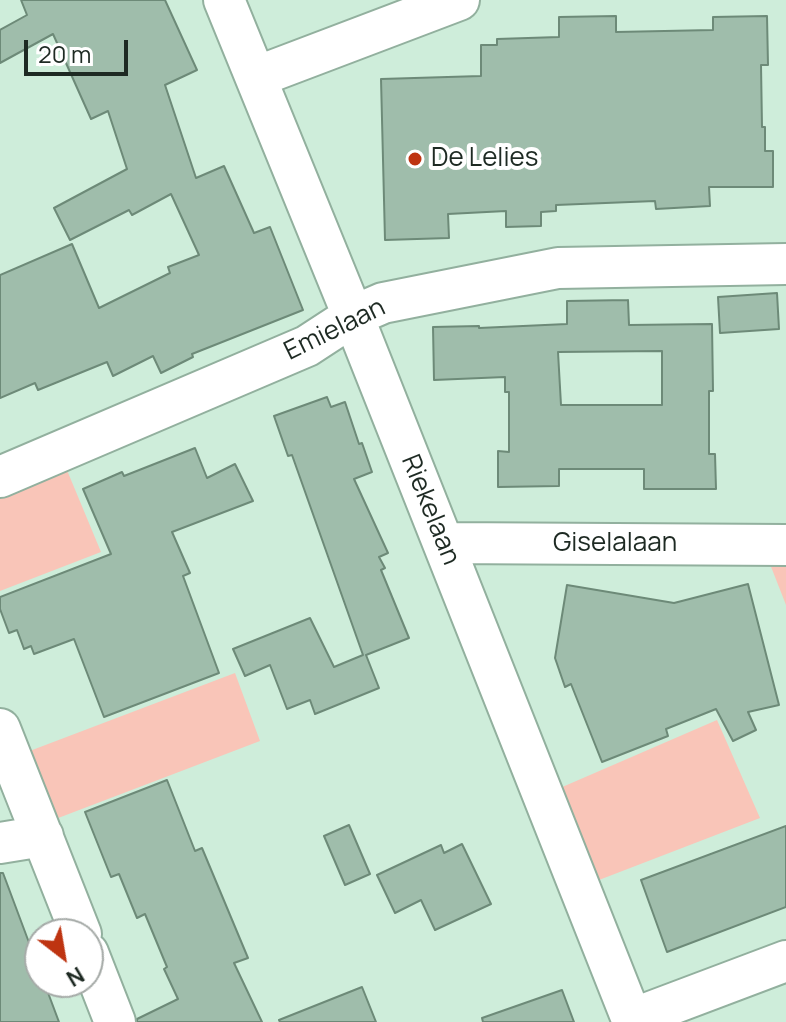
<!DOCTYPE html>
<style>
body{margin:0}
#map{position:relative;width:786px;height:1022px;overflow:hidden;background:#ceedda;font-family:Manrope,sans-serif}
canvas{display:block}
.north{position:absolute;left:24px;top:918px;width:80px;height:80px;box-sizing:border-box;background:#fff;border:2px solid #a5aaa7;border-radius:50%;rotate:149deg;font-size:22px;font-weight:700;line-height:32px;text-align:center;color:#1e2a23}
.north::after{content:'';display:block;margin:auto;width:28px;height:36px;background:#be3411;clip-path:polygon(50% 0,100% 100%,50% 72%,0 100%)}
.scale{position:absolute;left:24px;top:40px;width:104px;height:36px;box-sizing:border-box;border:4px solid #1e2a23;border-top:0;padding-left:10px;font-size:24px;line-height:28px;white-space:nowrap;color:#1e2a23;-webkit-text-stroke:6px #fff;paint-order:stroke}
</style>
<div id="map">
<canvas width="786" height="1022"></canvas>
<div class="north">N</div>
<div class="scale">20 m</div>
</div>
<script>
const context = document.querySelector('canvas').getContext('2d');
context.lineJoin = 'round';
function fillPath(path, color) { context.fillStyle = color; context.fill(path, 'evenodd'); }
const poly = rows => new Path2D(rows.map(r => 'M' + r).join(''));
function stroke(path, color, width, dash) { context.strokeStyle = color; context.lineWidth = width; context.lineCap = dash ? 'butt' : 'round'; context.setLineDash(dash || []); context.stroke(path); }
function drawText(font, color, halo, rows, align = 'center') {
  context.font = font + ' Manrope,sans-serif'; context.lineWidth = 8; context.setLineDash([]); context.textBaseline = 'middle'; context.strokeStyle = halo; context.fillStyle = color; for (const [text, x, y, turn = 0] of rows) {
    context.save(); context.translate(x, y); context.rotate((+turn || 0) * Math.PI / 180); context.textAlign = isNaN(turn) ? turn : align; if (halo) context.strokeText(text, 0, 0); context.fillText(text, 0, 0); context.restore();
  }
}
fillPath(poly([
 [64,463,101,552,0,591,0,490],
 [768,559,786,559,786,605],
 [235,673,260,741,53,820,27,752],
 [717,720,760,818,599,880,560,788]
]), '#f9c5b8');
const building = poly([
 [21,0,165,0,197,70,165,85,196,178,224,166,254,233,270,227,303,310,192,354,193,357,161,373,153,356,113,376,107,362,38,390,35,383,0,398,0,275,72,244,99,308,170,273,168,267,199,255,171,194,132,215,129,210,70,240,54,208,127,169,108,111,91,119,53,34,0,63,0,30,27,15,21,0],
 [616,16,616,32,713,30,713,17,767,16,768,65,761,65,762,127,765,127,765,151,773,151,773,187,709,187,710,206,656,209,655,201,556,205,556,211,541,212,541,226,506,227,506,211,448,214,449,238,385,240,381,79,481,76,481,45,497,45,497,39,559,37,559,17,616,16],
 [777,293,779,329,720,333,718,297,777,293],
 [628,300,629,325,712,324,713,391,709,391,709,454,715,454,716,489,644,489,644,469,559,469,559,486,498,487,498,451,509,452,509,392,505,392,505,377,434,380,433,327,479,326,479,328,567,324,567,301,628,300],
 [662,351,662,405,561,405,558,352,662,351],
 [327,397,331,407,345,402,359,444,362,443,372,472,354,479,388,553,379,557,385,568,381,570,409,638,366,655,379,688,315,714,310,700,287,709,270,665,245,676,233,649,310,618,334,667,363,655,292,455,288,456,274,416,327,397],
 [195,448,207,478,235,464,253,501,172,532,190,573,183,576,219,673,104,717,74,639,34,654,31,646,24,649,17,630,9,633,0,609,0,597,111,554,83,489,122,472,124,476,195,448],
 [748,584,779,705,748,712,756,730,733,741,716,709,666,729,668,736,602,762,571,684,565,687,555,658,567,585,674,603,748,584],
 [167,780,195,851,202,848,248,958,234,963,262,1022,137,1022,137,1019,178,999,164,969,167,967,145,914,137,918,119,874,111,877,85,812,167,780],
 [349,825,370,874,345,885,324,836,349,825],
 [786,826,786,907,667,952,641,880,786,826],
 [462,844,491,904,435,930,421,900,395,913,377,875,441,845,444,853,462,844],
 [0,873,3,873,40,972,40,982,44,982,59,1022,0,1022,0,873],
 [362,987,376,1022,280,1022,279,1020,362,987],
 [562,990,574,1022,483,1022,482,1018,562,990]
]);
fillPath(building, '#9fbdab');
stroke(building, '#6d8a78', 2);
const minor = poly([
 [224,0,353,316,633,1022],
 [256,77,459,0],
 [0,477,307,346,353,316,383,303,558,268,786,264],
 [444,543,786,545],
 [0,729,81,934],
 [0,843,43,836],
 [88,953,115,1022],
 [632,1019,786,961]
]);
stroke(minor, '#92b09e', 44);
stroke(minor, '#fff', 40);
for (const [x, y, r, color] of [
 [415,159,8,"#be3411"]
]) { const dot = new Path2D(); dot.arc(x, y, r, 0, 2 * Math.PI); context.fillStyle = color; context.fill(dot); stroke(dot, '#fff', 3); }
drawText('26px', '#1e2a23', '#fff', [
 ["De Lelies",431,159]
], 'left');
drawText('26px', '#1e2a23', '#fff', [
 ["Emielaan",335,330,-26],
 ["Riekelaan",430,510,68],
 ["Giselalaan",615,544]
]);
</script>
